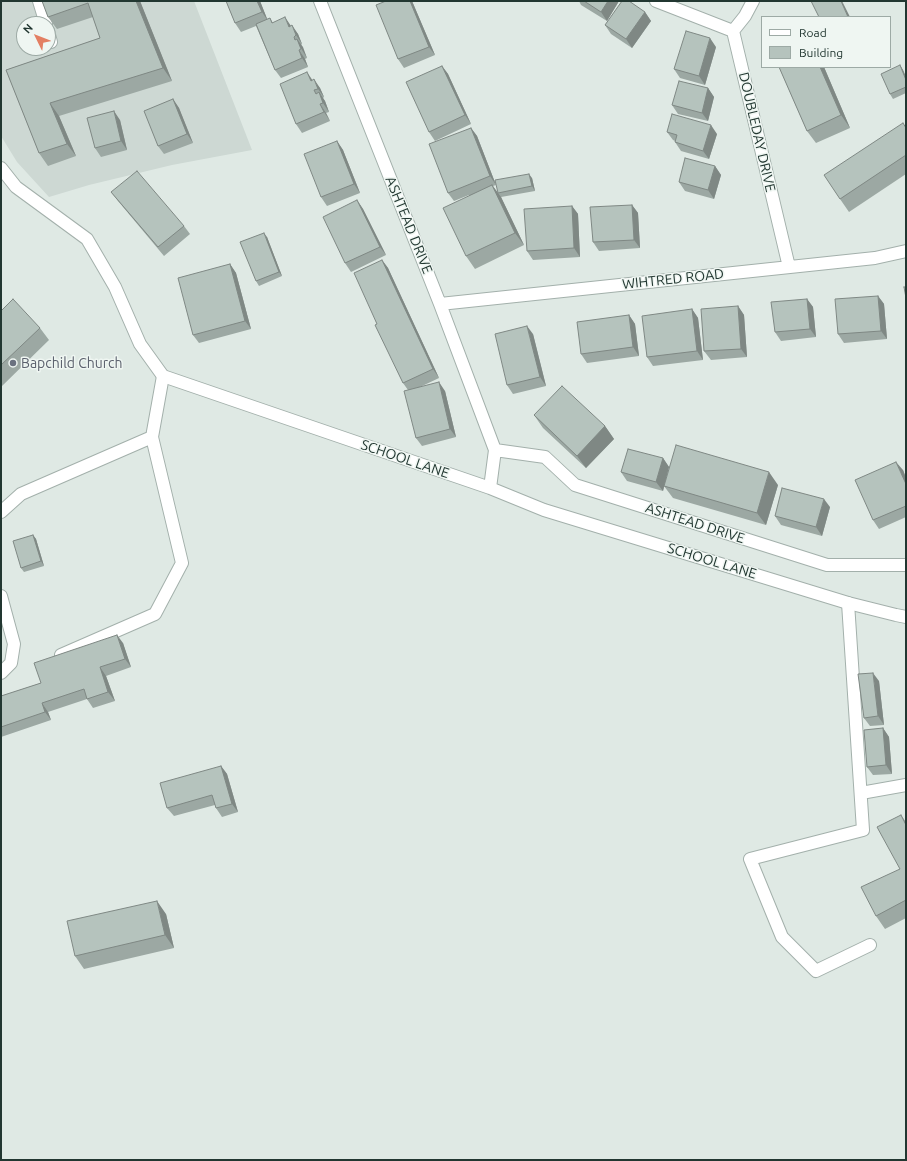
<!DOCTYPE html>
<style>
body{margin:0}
#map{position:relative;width:907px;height:1161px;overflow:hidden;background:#dfe9e4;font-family:Ubuntu,sans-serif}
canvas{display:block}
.frame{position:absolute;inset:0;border:2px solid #223731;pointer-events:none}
.legend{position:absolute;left:761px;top:16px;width:130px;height:52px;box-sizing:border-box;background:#eff6f2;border:1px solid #9daaa5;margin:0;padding:5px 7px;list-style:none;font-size:12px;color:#223731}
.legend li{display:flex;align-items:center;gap:8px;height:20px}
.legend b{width:20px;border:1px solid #9daaa5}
.north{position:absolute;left:16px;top:16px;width:40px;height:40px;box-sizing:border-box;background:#eff6f2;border:1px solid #9daaa5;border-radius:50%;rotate:313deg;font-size:11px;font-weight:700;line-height:16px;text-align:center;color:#223731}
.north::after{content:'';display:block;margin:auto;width:14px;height:18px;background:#e37f63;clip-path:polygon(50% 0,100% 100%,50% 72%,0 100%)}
</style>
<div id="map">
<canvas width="907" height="1161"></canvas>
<div class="frame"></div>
<ul class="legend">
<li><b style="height:5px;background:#fff"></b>Road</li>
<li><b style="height:11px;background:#b5c3bd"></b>Building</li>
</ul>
<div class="north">N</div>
</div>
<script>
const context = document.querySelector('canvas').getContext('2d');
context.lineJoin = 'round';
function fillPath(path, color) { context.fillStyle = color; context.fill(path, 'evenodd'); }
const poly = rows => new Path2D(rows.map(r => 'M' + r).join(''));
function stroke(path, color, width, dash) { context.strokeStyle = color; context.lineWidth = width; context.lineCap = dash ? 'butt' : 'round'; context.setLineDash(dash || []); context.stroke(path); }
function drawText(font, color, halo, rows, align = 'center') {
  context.font = font + ' Ubuntu,sans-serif'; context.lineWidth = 3; context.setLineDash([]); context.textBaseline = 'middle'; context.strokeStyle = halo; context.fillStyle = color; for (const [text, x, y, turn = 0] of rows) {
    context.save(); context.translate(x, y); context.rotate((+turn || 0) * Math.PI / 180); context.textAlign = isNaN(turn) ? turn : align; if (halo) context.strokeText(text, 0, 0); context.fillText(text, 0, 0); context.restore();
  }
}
fillPath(poly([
 [1,1,194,1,252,150,172,165,89,185,49,197,17,162,1,136],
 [24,24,48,24,48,48,24,48]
]), '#cdd8d3');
const service = poly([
 [39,1,46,24],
 [48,31,51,42],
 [1,512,21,494,152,437,163,376],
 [1,596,14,644,11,663,1,673],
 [848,603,863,830,750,859,782,937,816,971,870,945],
 [61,655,155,614,182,563,152,437],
 [861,793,906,785]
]);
const minor = poly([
 [320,1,440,304,495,450,490,488],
 [656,1,733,31],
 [753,1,745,16,733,31,789,267],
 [1,168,16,187,87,239,115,287,140,344,163,376,490,488,544,510,848,603,896,615,906,617],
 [440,304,875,258,906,251],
 [495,450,545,457,575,485,827,565,906,565]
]);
stroke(service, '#a3b0ab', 14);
stroke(minor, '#a3b0ab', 14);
stroke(service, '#fff', 12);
stroke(minor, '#fff', 12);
fillPath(poly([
 [42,1,140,1,172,81,59,116,76,156,48,166,39,153,6,70,100,38,93,17,57,29,48,17],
 [226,1,260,1,267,19,270,18,273,23,291,26,298,34,302,44,301,45,307,58,305,59,308,67,281,78,275,70,256,26,241,32,235,23],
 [386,1,412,1,435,55,404,68,398,59],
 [579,1,619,1,607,21,581,5],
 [645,12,651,21,632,48,611,34,605,25],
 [716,47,705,85,680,78,674,69],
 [900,65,903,70,906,77,906,93,893,99,890,94],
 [442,66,448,74,471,124,435,141,429,132],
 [779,67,824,67,850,128,816,143,807,131],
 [312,80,320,88,324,97,323,98,325,101,329,112,326,113,330,121,302,133,296,124],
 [708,88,714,97,708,121,678,114,672,105],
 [173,99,179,108,193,143,164,154,158,146],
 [120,120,127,150,101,157,95,148],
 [906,127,906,174,849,212,840,199],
 [471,128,477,136,496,185,493,186,498,193,532,178,535,191,501,197,524,245,475,269,466,256,469,195,454,201,448,193],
 [667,132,717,134,709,159,681,151,675,142,675,141,673,140],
 [337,141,343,150,360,193,327,206,321,197],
 [715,166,721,175,714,199,685,191,679,182],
 [111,192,184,226,190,234,164,256,118,201],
 [357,200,363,209,386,255,351,272,345,263],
 [632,205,638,213,640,248,599,251,593,242],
 [572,206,578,214,580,257,533,260,527,251],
 [267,237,282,276,259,286,256,281],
 [382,260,388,268,439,378,420,387,445,391,456,437,422,446,416,438,408,390,403,383,377,324],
 [230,264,236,273,251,329,199,343,193,335],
 [878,296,884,304,887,339,844,343,838,334],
 [807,299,813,307,816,337,781,341,775,332],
 [738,306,744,315,747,357,711,360,704,351],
 [692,309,698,318,703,360,653,366,647,357],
 [1,311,40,328,49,340,1,387],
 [629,315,635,324,639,356,587,363,581,354],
 [533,334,546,386,513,394,507,385],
 [534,415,605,426,614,439,586,468,543,428],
 [663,458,669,467,663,491,627,481,621,472],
 [903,470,906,478,906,517,879,529,873,520],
 [778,485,766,525,673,498,664,486],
 [830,507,822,536,781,525,775,516],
 [33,535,36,539,44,566,24,572,21,568],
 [123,643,131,667,106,676,115,701,93,708,87,699,48,712,51,720,1,737,1,696,41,683],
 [879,681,884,725,870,726,864,718],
 [883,728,889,737,892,774,873,775,867,767],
 [221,766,227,774,238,812,222,817,216,808,215,805,174,816,167,808],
 [901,815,906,822,906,918,885,929,876,916,900,869],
 [166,914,174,948,84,969,75,956]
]), '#9ca8a3');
fillPath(poly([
 [136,1,140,1,172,81,163,68],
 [257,1,260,1,268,21,262,12],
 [410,1,412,1,435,55,429,47],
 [608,1,619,1,607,21,601,12],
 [841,1,842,1,850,17,848,17],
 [645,12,651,21,632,48,626,39],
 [285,17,291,26,289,27],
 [292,25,298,34,302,44,296,35],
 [294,37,299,44,297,39,303,47,307,58],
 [710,38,716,47,705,85,699,76],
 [299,50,305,59,308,67,302,58],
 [900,65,903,70,906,77,906,80],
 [442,66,448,74,471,124,465,115],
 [820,67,824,67,850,128,841,115],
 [307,72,313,81,311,81],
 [314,79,320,88,324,97,318,89],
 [708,88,714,97,708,121,702,113],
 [319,92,325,101,329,112,323,103],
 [173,99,179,108,193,143,187,134],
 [50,103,59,116,76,156,67,144],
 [320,104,326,113,330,121,324,112],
 [114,111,120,120,127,150,121,141],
 [711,125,717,134,709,159,703,151],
 [471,128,477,136,496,185,490,176],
 [337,141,343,150,360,193,354,184],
 [715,166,721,175,714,199,708,190],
 [529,174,532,178,535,191,532,186],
 [492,185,501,197,524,245,515,233],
 [357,200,363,209,386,255,380,247],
 [632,205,638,213,640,248,634,240],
 [572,206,578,214,580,257,574,248],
 [264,233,267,237,282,276,279,272],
 [382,260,388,268,439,378,433,369],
 [230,264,236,273,251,329,245,321],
 [878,296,884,304,887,339,881,331],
 [807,299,813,307,816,337,810,329],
 [738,306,744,315,747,357,741,349],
 [692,309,698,318,703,360,697,351],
 [629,315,635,324,639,356,633,347],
 [527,326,533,334,546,386,540,377],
 [439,382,445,391,456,437,450,429],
 [605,426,614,439,586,468,577,456],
 [663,458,669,467,663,491,656,482],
 [896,462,903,470,906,478,906,484],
 [769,472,778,485,766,525,757,513],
 [824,499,830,507,822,536,816,527],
 [33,535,36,539,44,566,41,561],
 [117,635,123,643,131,667,125,659],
 [100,667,106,676,115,701,108,692],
 [873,673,879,681,884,725,878,716],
 [42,703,48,712,51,720,45,712],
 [883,728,889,737,892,774,886,765],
 [221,766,227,774,238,812,232,804],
 [157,901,166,914,174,948,165,935]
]), '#7f8884');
const building = poly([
 [42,1,136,1,163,68,50,103,67,144,39,153,6,70,100,38,88,3,48,17,42,1],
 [226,1,257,1,262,12,235,23,226,1],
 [386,1,410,1,429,47,398,59,376,5,386,1],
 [584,1,608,1,601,12,584,1],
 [622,1,629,1,645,12,626,39,605,25,622,1],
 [811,1,841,1,848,17,819,17,811,1],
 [285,17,289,27,292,25,296,35,294,37,295,40,297,39,301,49,299,50,302,58,275,70,256,24,270,18,272,23,285,17],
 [686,31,710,38,699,76,674,69,686,31],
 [900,65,906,80,906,87,890,94,881,74,900,65],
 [442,66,465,115,429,132,406,82,442,66],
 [779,67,820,67,841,115,807,131,779,67],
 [307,72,311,81,314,79,318,89,314,90,316,94,319,92,323,103,320,104,324,112,296,124,280,84,307,72],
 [679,81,708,88,702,113,672,105,679,81],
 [173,99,187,134,158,146,144,111,173,99],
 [114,111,121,141,95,148,87,118,114,111],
 [672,114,711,125,703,151,675,142,677,135,667,132,672,114],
 [903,123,906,128,906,155,840,199,824,175,903,123],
 [471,128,490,176,448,193,429,144,471,128],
 [337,141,354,184,321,197,304,154,337,141],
 [685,158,715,166,708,190,679,182,685,158],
 [137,171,184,226,158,247,111,192,137,171],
 [529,174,532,186,498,193,495,180,529,174],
 [492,185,515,233,466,256,443,208,492,185],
 [357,200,380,247,345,263,323,217,357,200],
 [632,205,634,240,593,242,590,207,632,205],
 [572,206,574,248,527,251,524,209,572,206],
 [264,233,279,272,256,281,240,242,264,233],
 [382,260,433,369,403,383,375,325,377,324,354,273,382,260],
 [230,264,245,321,193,335,178,278,230,264],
 [904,287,906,287,906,298,904,287],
 [878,296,881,331,838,334,835,299,878,296],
 [13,299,40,328,1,365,1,311,13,299],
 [807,299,810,329,775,332,771,302,807,299],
 [738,306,741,349,704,351,701,309,738,306],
 [692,309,697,351,647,357,642,316,692,309],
 [629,315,633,347,581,354,577,322,629,315],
 [527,326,540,377,507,385,495,334,527,326],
 [439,382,450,429,416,438,404,391,439,382],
 [562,386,605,426,577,456,534,415,562,386],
 [676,445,769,472,757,513,664,486,676,445],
 [628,449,663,458,656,482,621,472,628,449],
 [896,462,906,484,906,506,873,520,855,480,896,462],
 [782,488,824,499,816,527,775,516,782,488],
 [33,535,41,561,21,568,13,541,33,535],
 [117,635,125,659,100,667,108,692,87,699,84,689,42,703,45,712,1,727,1,696,41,683,34,663,117,635],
 [873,673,878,716,864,718,858,674,873,673],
 [883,728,886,765,867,767,864,730,883,728],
 [221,766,232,804,216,808,212,795,167,808,160,783,221,766],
 [901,815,906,825,906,900,876,916,861,887,900,869,877,827,901,815],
 [157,901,165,935,75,956,67,921,157,901]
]);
fillPath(building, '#b5c3bd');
stroke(building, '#7f8884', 1);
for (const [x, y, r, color] of [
 [13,363,4,"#6b7280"]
]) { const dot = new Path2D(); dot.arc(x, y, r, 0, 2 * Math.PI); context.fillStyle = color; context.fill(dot); stroke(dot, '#eff6f2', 1.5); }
drawText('14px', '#223731', '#eff6f2', [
 ["DOUBLEDAY DRIVE",757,132,77],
 ["ASHTEAD DRIVE",409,225,68],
 ["WIHTRED ROAD",673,279,-6],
 ["SCHOOL LANE",405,459,19],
 ["ASHTEAD DRIVE",695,523,18],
 ["SCHOOL LANE",712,561,17]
]);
drawText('14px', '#5b616d', '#eff6f2', [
 ["Bapchild Church",21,363]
], 'left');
</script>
